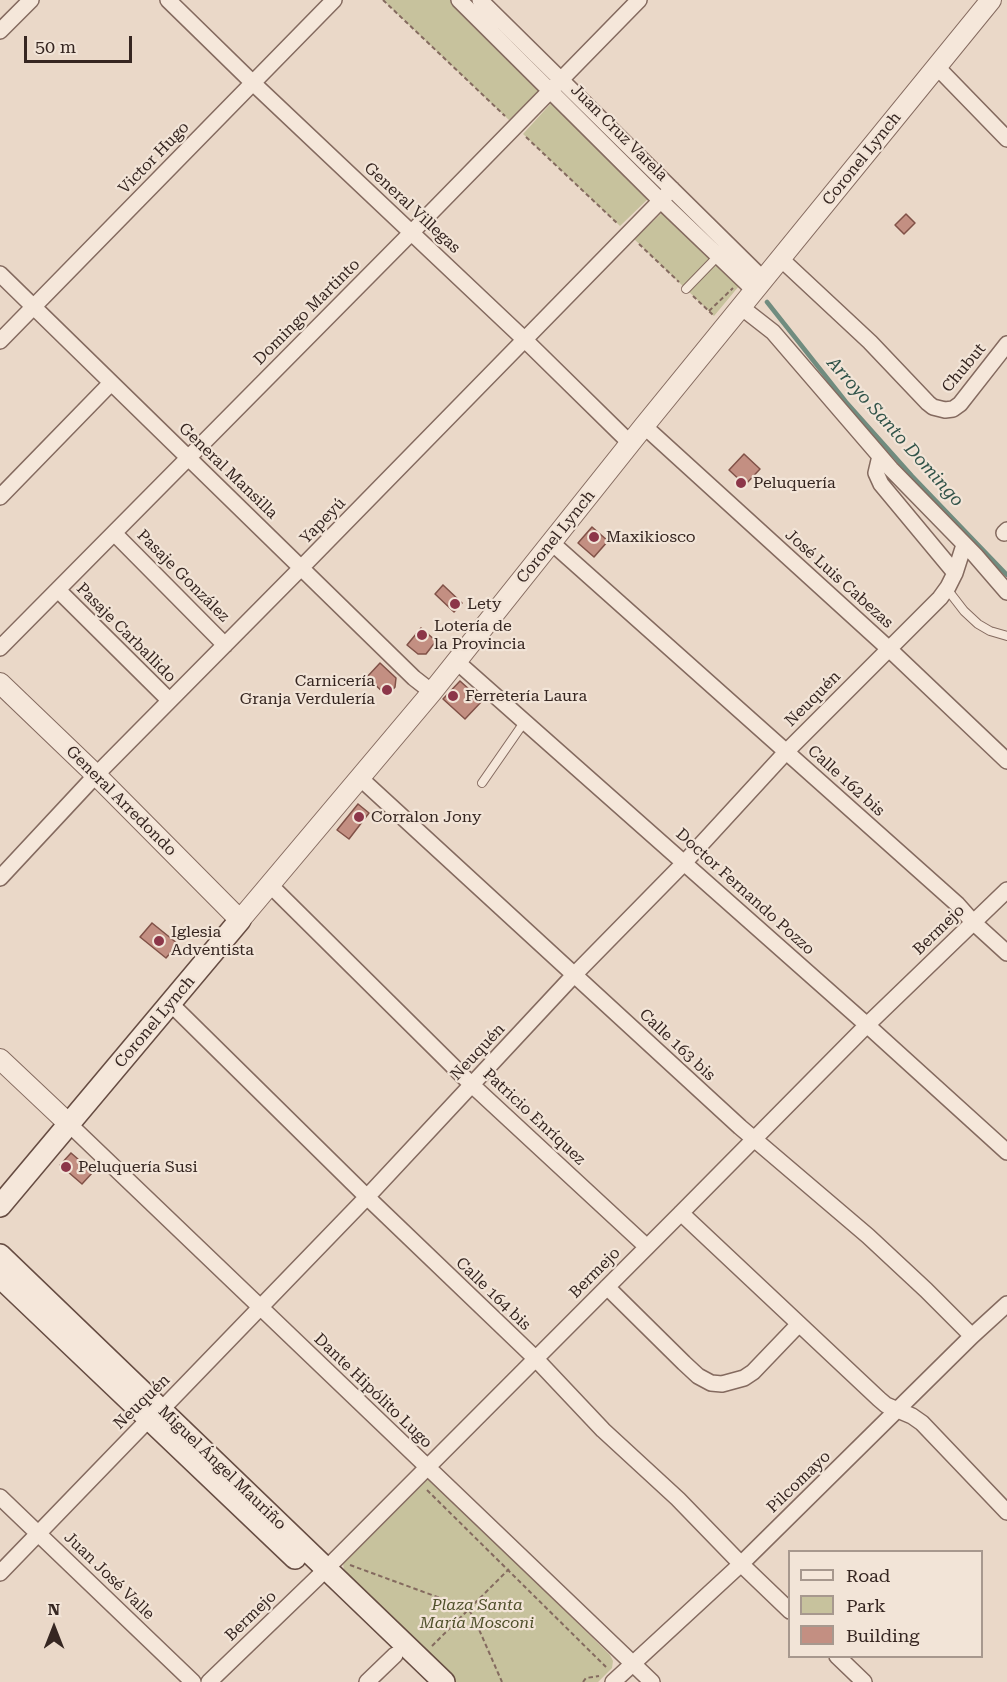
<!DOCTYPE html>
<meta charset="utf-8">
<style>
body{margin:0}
#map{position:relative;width:1007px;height:1682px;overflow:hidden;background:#ead8c8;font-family:"Roboto Serif",serif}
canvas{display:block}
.legend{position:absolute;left:788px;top:1550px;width:195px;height:108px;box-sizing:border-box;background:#f2e4d7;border:2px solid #a7988e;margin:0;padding:8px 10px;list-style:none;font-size:18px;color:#362621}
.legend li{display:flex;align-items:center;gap:12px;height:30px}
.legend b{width:30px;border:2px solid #a7988e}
.north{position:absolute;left:24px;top:1598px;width:60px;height:60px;-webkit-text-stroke:4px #f2e4d7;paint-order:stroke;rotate:0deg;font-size:16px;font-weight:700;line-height:24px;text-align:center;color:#362621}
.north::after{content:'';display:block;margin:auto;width:21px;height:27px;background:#362621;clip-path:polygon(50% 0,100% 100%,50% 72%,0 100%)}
.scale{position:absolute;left:24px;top:36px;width:108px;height:27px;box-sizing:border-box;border:3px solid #362621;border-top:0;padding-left:8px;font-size:18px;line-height:21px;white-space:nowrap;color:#362621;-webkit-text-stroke:4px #f2e4d7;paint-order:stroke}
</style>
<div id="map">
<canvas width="1007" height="1682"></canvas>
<ul class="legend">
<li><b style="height:8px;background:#f5e7da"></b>Road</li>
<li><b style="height:16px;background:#c7c29d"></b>Park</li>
<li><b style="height:16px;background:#c38f82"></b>Building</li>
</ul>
<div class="north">N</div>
<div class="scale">50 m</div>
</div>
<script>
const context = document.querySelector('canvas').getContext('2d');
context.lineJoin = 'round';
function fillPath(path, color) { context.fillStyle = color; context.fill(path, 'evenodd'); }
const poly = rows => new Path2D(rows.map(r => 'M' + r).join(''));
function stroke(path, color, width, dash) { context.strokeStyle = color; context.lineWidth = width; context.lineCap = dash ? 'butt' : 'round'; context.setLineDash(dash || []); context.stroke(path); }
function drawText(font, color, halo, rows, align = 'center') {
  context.font = font + ' "Roboto Serif",serif'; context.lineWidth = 4.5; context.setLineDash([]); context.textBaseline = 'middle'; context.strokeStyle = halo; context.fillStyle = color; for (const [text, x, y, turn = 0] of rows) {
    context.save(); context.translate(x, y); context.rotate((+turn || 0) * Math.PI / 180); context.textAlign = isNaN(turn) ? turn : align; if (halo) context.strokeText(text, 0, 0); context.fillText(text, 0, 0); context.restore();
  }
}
fillPath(poly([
 [383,0,452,0,541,89,509,120],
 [554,100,650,197,620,226,523,134],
 [664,211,739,286,714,316,634,239],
 [426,1477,431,1479,610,1655,613,1661,612,1668,598,1682,456,1682,344,1573,343,1562]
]), '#c7c29d');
stroke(poly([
 [767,302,846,402,912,476,1007,575]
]), '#708c7f', 4.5);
const building = poly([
 [906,214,915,223,904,234,895,225,906,214],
 [744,454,760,469,745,485,729,470,744,454],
 [592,527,608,541,594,557,578,543,592,527],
 [443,585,462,603,454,612,435,594,443,585],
 [421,628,436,641,426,654,418,654,407,645,421,628],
 [380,663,396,678,395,687,387,696,367,677,380,663],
 [460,681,482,701,465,719,443,699,460,681],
 [358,804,369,813,349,839,337,830,358,804],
 [152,923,178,944,166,958,140,937,152,923],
 [71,1153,93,1172,82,1184,60,1165,71,1153]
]);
fillPath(building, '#c38f82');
stroke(building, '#805147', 1.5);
const service = poly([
 [686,289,718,256],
 [947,589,964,611,978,624,990,631,1007,636],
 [482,783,525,721]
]);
const minor = poly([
 [168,0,253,83,524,339,630,443],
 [459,0,660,200,755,291],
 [480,0,764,280],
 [0,31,31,0],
 [937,67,1007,139],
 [781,259,870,342,928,403,933,407,945,410,953,409,960,404,1007,344],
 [0,274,414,678,432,692],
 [741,307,773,332,891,469,975,555,1007,592],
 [0,341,334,0],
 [644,426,888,648,1007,761],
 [880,456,876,473,881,484,955,573],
 [0,497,111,383],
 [114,533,225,645],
 [1004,533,1007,530],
 [552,543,957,904,973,922,1007,953],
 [58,590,169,700],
 [0,648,411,233,639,0],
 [456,661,867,1025,1007,1152],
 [360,778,740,1127,868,1236,926,1290,972,1336],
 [0,878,96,775,301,568,672,189],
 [270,885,472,1085,647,1247],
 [171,1004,367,1197,535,1358,603,1430,678,1499,741,1564,790,1611],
 [70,1125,652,1682],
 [681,1213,879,1399,886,1405,912,1416,922,1423,1007,1512],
 [607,1287,684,1363,698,1376,711,1383,722,1384,744,1378,753,1372,799,1324],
 [0,1497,193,1682],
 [0,1573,149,1419,162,1409,367,1197,574,975,684,863,786,752,940,598,948,587,955,573,964,545],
 [837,1656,864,1682],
 [209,1682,316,1579,681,1213,867,1025,1007,890],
 [367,1682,395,1655],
 [613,1682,741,1564,972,1336,1007,1304]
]);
const tertiary = poly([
 [0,683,96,775,240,920,432,692,644,426,991,0],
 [0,1059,70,1125]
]);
const secondary = poly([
 [0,1206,240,920],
 [0,1255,444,1682],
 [0,1277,295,1558]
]);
stroke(service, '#846a5f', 10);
stroke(minor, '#846a5f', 18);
stroke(tertiary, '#846a5f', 22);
stroke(secondary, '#664c42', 24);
stroke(poly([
 [383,0,505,116],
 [526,137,618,224],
 [639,244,679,282],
 [693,296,713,315],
 [709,311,733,288],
 [427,1490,606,1667],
 [350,1565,462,1606,469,1610,474,1618,502,1682],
 [432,1646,509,1569],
 [583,1682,586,1678,599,1676]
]), '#846a5f', 2, [4.5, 3]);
stroke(service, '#f5e7da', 8);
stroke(minor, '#f5e7da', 15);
stroke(tertiary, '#f5e7da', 20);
stroke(secondary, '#f5e7da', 21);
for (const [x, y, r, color] of [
 [741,483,6,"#8c3649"],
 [594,537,6,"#8c3649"],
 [455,604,6,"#8c3649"],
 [422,635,6,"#8c3649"],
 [387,690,6,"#8c3649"],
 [453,696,6,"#8c3649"],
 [359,817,6,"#8c3649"],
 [159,941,6,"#8c3649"],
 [66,1167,6,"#8c3649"]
]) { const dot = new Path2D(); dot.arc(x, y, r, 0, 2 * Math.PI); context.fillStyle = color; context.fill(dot); stroke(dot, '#f2e4d7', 2); }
drawText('16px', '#362621', '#f2e4d7', [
 ["Juan Cruz Varela",619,133,45],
 ["Victor Hugo",154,158,-46],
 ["Coronel Lynch",862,159,-51],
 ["General Villegas",412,208,43],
 ["Domingo Martinto",307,312,-45],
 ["Chubut",964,368,-50],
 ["General Mansilla",228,471,44],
 ["Yapeyú",323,521,-46],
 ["Coronel Lynch",556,537,-51],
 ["Pasaje González",183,576,45],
 ["José Luis Cabezas",839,579,42],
 ["Pasaje Carballido",126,633,45],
 ["Neuquén",813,699,-45],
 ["Calle 162 bis",846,781,42],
 ["General Arredondo",121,801,45],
 ["Doctor Fernando Pozzo",745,892,42],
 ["Bermejo",939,930,-44],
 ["Coronel Lynch",155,1022,-50],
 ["Calle 163 bis",677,1045,43],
 ["Neuquén",478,1052,-47],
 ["Patricio Enríquez",534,1117,43],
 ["Bermejo",595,1273,-45],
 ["Calle 164 bis",493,1294,44],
 ["Dante Hipólito Lugo",373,1391,44],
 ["Neuquén",142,1402,-44],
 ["Miguel Ángel Mauriño",222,1468,44],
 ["Pilcomayo",799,1482,-44],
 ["Juan José Valle",109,1576,44],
 ["Bermejo",251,1616,-44]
]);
drawText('16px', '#362621', '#f2e4d7', [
 ["Peluquería",753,483],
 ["Maxikiosco",606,537],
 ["Lety",467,604],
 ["Lotería de",434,626],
 ["la Provincia",434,644],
 ["Carnicería",375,681,"right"],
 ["Granja Verdulería",375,699,"right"],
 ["Ferretería Laura",465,696],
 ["Corralon Jony",371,817],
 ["Iglesia",171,932],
 ["Adventista",171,950],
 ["Peluquería Susi",78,1167]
], 'left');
drawText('italic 16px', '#4f502a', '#f2e4d7', [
 ["Plaza Santa",477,1605],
 ["María Mosconi",477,1623]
]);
drawText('italic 18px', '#32544a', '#f2e4d7', [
 ["Arroyo Santo Domingo",895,432,48]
]);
</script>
